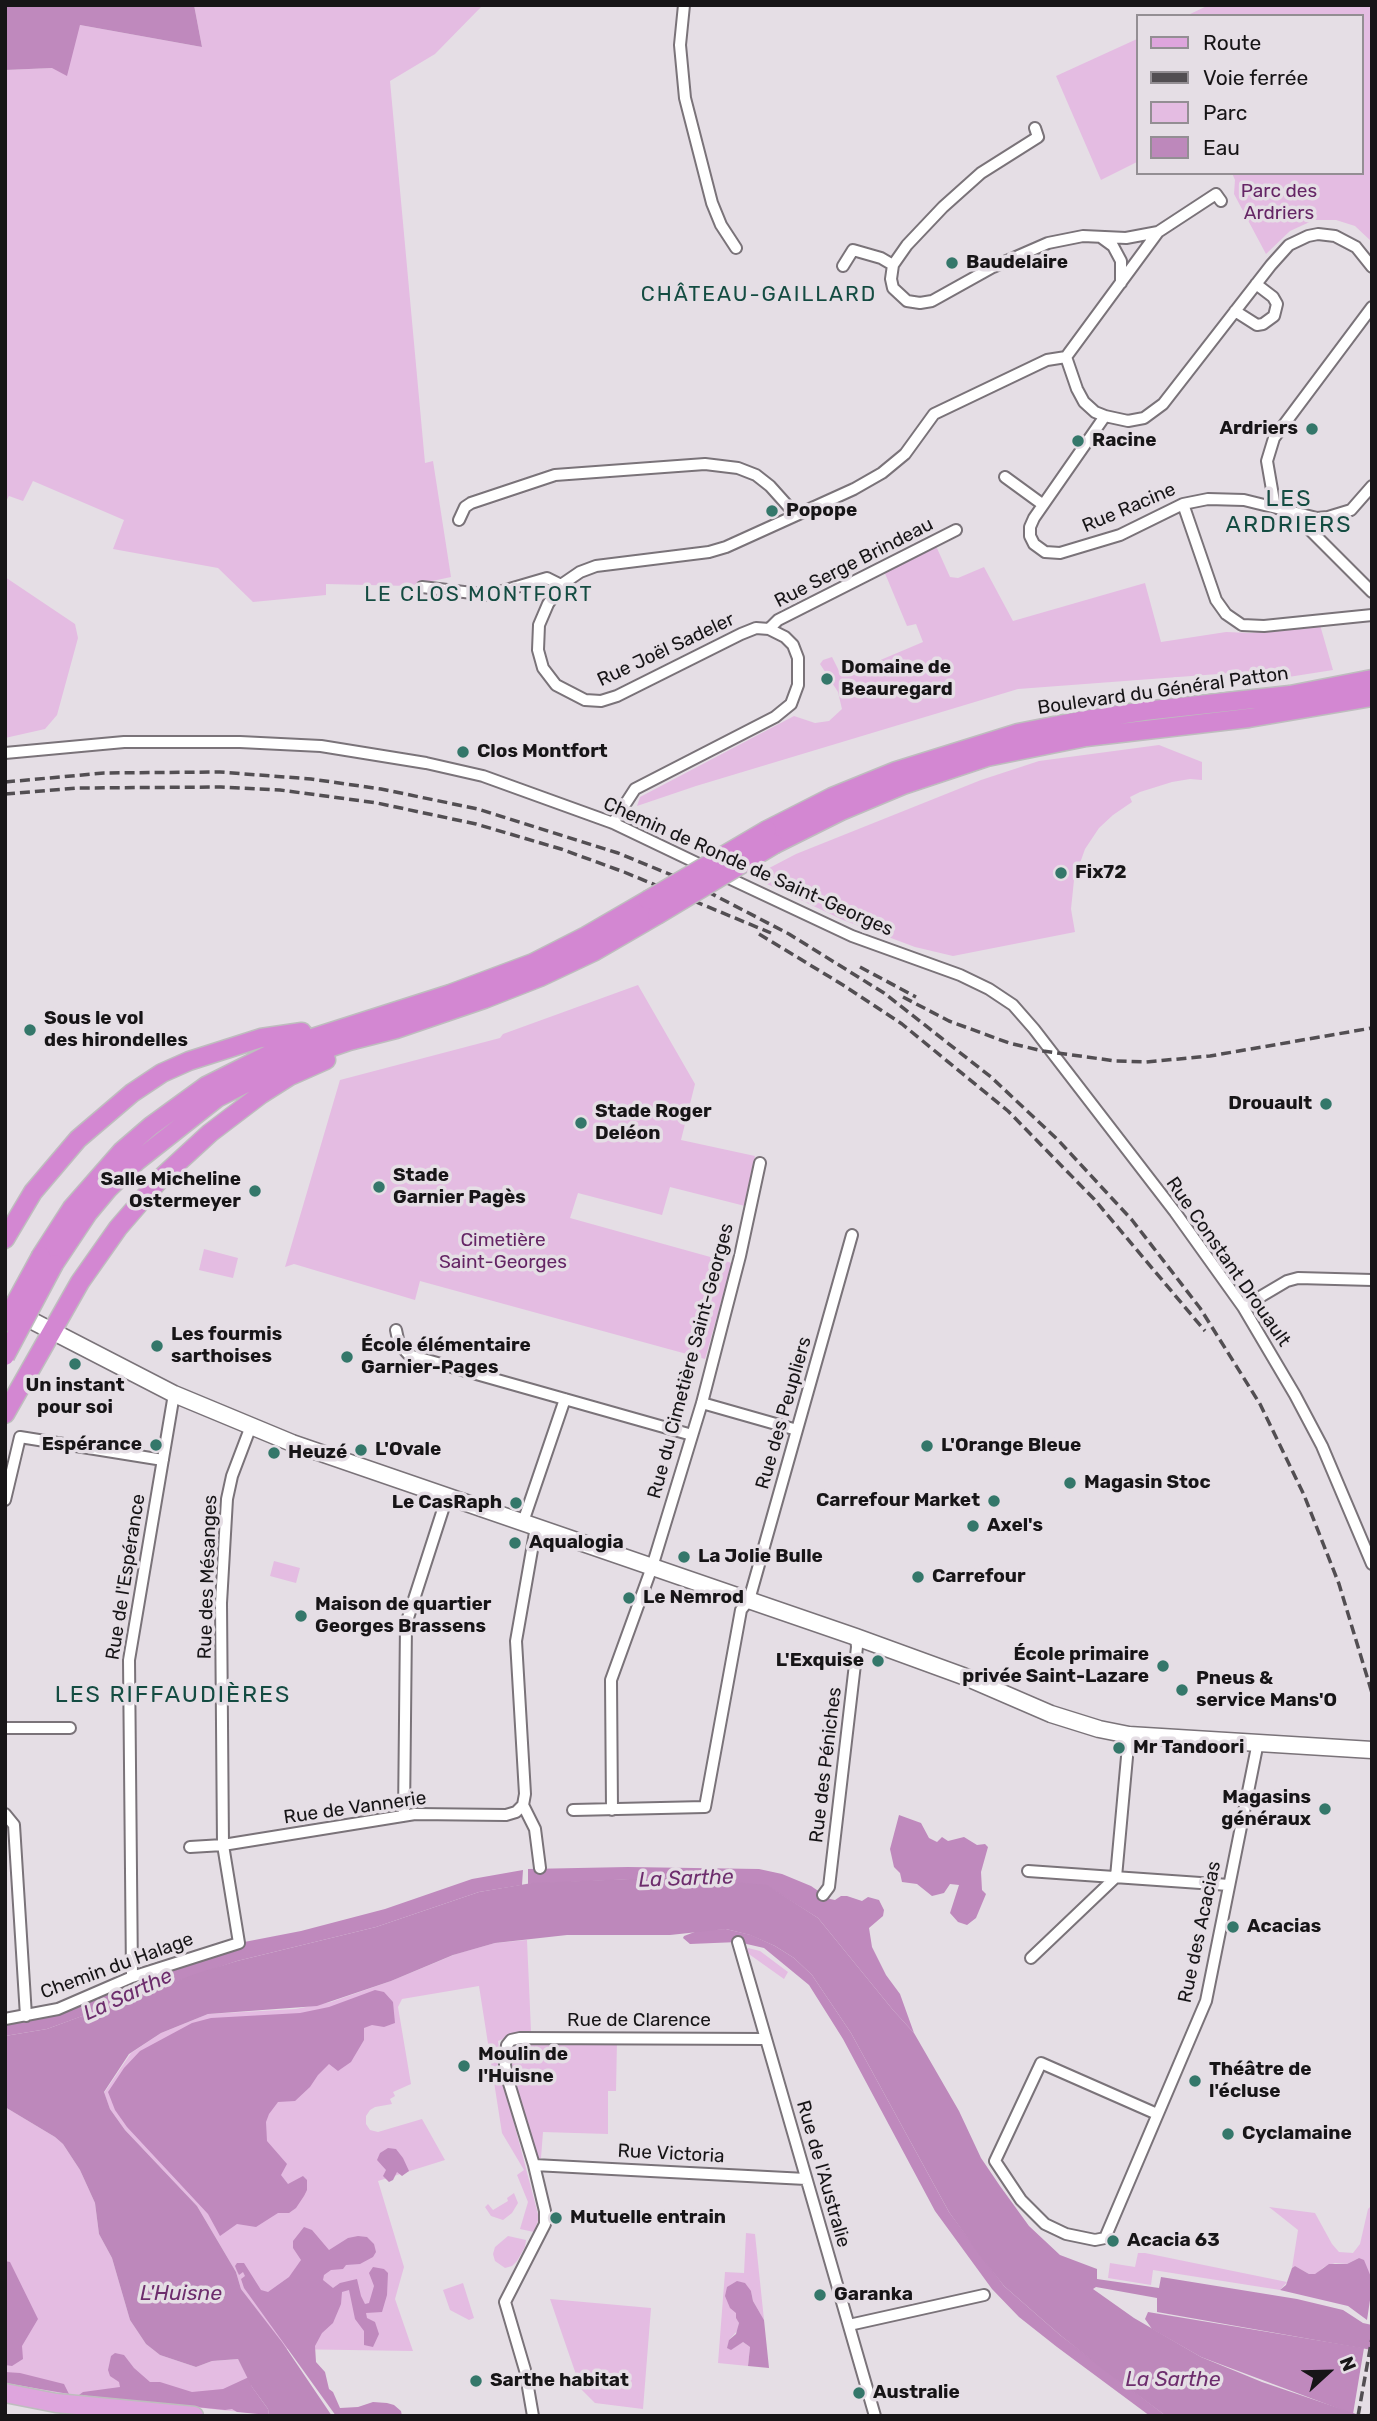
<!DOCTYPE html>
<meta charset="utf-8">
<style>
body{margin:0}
#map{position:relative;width:1377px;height:2421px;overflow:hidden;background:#e5dee5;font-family:Rubik,sans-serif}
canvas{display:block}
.frame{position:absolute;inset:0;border:7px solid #171517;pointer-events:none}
.legend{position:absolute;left:1136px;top:14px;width:228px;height:161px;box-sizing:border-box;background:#e5dee5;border:2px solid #938e93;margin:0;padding:9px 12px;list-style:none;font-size:21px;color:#171517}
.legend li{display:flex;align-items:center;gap:14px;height:35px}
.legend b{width:35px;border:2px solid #938e93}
.north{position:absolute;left:1293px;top:2337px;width:70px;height:70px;-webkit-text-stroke:5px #e5dee5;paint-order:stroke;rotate:68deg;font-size:19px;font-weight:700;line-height:28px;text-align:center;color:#171517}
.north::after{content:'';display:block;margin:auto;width:24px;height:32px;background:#171517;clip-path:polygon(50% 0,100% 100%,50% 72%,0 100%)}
</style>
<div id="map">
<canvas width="1377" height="2421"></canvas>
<div class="frame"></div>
<ul class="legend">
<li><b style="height:9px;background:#dea5dd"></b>Route</li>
<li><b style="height:9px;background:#524e52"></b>Voie ferrée</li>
<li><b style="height:19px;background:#e4bce2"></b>Parc</li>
<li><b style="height:19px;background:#bd88bb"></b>Eau</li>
</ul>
<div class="north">N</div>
</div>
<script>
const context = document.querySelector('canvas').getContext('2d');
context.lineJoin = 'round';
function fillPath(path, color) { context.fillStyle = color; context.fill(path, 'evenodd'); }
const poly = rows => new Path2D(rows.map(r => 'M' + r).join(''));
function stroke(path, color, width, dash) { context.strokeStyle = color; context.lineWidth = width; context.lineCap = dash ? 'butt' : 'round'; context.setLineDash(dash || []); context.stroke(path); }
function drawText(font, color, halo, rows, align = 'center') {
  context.font = font + ' Rubik,sans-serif'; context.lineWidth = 7; context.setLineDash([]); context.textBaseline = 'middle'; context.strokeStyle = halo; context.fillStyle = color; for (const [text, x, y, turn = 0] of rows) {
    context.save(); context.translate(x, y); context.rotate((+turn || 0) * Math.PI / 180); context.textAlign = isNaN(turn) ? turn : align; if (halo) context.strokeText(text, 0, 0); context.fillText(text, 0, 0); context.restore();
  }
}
fillPath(poly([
 [194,5,483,5,435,54,390,81,425,463,433,461,451,577,409,586,326,584,326,595,253,602,218,568,113,549,124,520,33,481,23,501,9,496,5,503,5,70,52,68,80,25,202,47],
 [1209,5,1372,5,1372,242,1355,226,1336,220,1314,220,1290,231,1266,254,1234,194,1235,180,1232,173,1361,173,1361,16,1186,16],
 [1137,39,1137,162,1101,180,1056,76],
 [936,546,950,577,958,578,984,567,1013,621,1145,583,1161,642,1226,632,1250,633,1320,625,1333,670,1282,678,1263,673,1245,672,1018,689,696,786,637,806,640,797,794,716,815,723,829,721,842,709,838,692,820,664,823,660,832,657,840,673,845,675,923,642,916,624,907,626,884,571],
 [5,577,75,624,78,638,57,715,45,729,5,738],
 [1159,745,1202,762,1202,780,1190,779,1172,782,1140,792,1130,797,1132,802,1113,815,1099,828,1085,849,1074,880,1071,909,1075,932,953,956,915,947,843,920,752,877,796,854,981,780,1039,761],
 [638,985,695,1084,681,1140,755,1156,745,1206,670,1187,662,1215,578,1193,570,1218,732,1263,705,1359,420,1281,415,1300,294,1264,285,1267,340,1080,500,1038,503,1034],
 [204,1249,238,1258,233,1278,199,1270],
 [274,1561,300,1568,296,1583,270,1576],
 [527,1940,531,2031,529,2033,513,2035,498,2041,503,2081,539,2218,534,2232,520,2229,528,2202,517,2175,524,2170,502,2133,479,1986,402,1999,398,2007,411,2084,393,2092,395,2096,390,2099,392,2104,375,2107,370,2110,366,2116,366,2124,370,2130,378,2132,422,2119,445,2160,378,2181,404,2267,395,2299,413,2351,286,2349,241,2289,236,2272,197,2206,125,2130,110,2109,104,2093,131,2053,161,2033,208,2014,296,2009,331,2002,391,1981,456,1954,495,1943],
 [748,1948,760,1951,788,1972,784,1979,746,1952],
 [617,2040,616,2091,608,2091,608,2134,543,2132,541,2158,539,2159,511,2078,508,2053,517,2044,527,2041],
 [5,2107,55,2137,63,2144,80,2170,95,2203,99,2234,112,2258,130,2320,146,2344,160,2355,196,2367,212,2361,238,2359,269,2415,59,2393,5,2383],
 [514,2193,518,2203,512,2213,503,2220,491,2216,485,2207,488,2204,493,2210,508,2201,507,2198],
 [1372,2205,1372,2286,1371,2277,1359,2258,1347,2264,1335,2263,1324,2267,1316,2274,1309,2274,1295,2266,1292,2268,1298,2230,1269,2207,1315,2213,1332,2244,1339,2252,1353,2253,1360,2244,1368,2209],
 [746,2233,755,2234,764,2320,753,2301,751,2291,736,2313,739,2323,738,2330,729,2340,743,2342,750,2347,748,2366,718,2363,725,2272,744,2273],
 [508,2236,526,2240,525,2247,517,2261,512,2266,505,2268,495,2261,493,2254,495,2247],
 [1138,2253,1145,2253,1287,2282,1280,2290,1153,2270,1151,2285,1108,2278,1110,2263,1135,2267],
 [463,2283,474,2318,469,2320,450,2310,443,2290],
 [550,2299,651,2308,643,2409,595,2403,581,2389]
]), '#e4bce2');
fillPath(poly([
 [5,5,194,5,202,47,80,25,67,76,52,68,5,70],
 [899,1815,921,1823,929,1838,937,1842,942,1837,948,1841,964,1837,977,1845,985,1844,988,1847,981,1872,982,1890,986,1894,976,1918,967,1925,958,1922,950,1913,959,1885,950,1884,944,1893,932,1896,917,1884,902,1882,900,1873,894,1867,890,1849],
 [628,1867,759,1869,782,1874,811,1886,830,1899,835,1900,841,1896,847,1896,862,1901,868,1897,879,1900,884,1910,883,1916,869,1928,872,1947,886,1975,900,1994,914,2033,893,2010,818,1918,767,1886,678,1877,528,1884,528,1869],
 [523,1870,522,1885,479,1892,376,1927,237,1961,178,1981,47,2029,5,2036,5,2019,26,2016,239,1943,301,1931,385,1909,472,1879],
 [726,1929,751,1935,775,1946,794,1958,812,1975,851,2033,949,2212,1004,2286,1060,2335,1166,2416,1150,2416,1057,2347,1019,2317,992,2289,935,2211,843,2039,809,1985,764,1948,738,1942,690,1944,683,1938,684,1936,700,1930],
 [375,1990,384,1992,393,2002,395,2023,384,2027,372,2025,364,2028,364,2040,351,2062,338,2071,329,2064,318,2075,310,2087,295,2101,278,2102,269,2114,266,2122,267,2141,287,2164,281,2175,288,2184,303,2176,307,2180,307,2190,304,2196,296,2208,289,2213,278,2213,256,2227,237,2224,220,2236,208,2214,127,2127,115,2110,108,2092,124,2068,140,2051,192,2023,211,2018,300,2013,329,2007],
 [388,2148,396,2149,403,2158,409,2171,402,2176,397,2172,393,2180,389,2182,383,2176,386,2170,377,2160,380,2153],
 [304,2227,312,2230,329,2250,348,2238,358,2236,367,2237,374,2244,376,2252,373,2257,360,2264,346,2265,343,2269,331,2270,324,2275,323,2280,333,2288,340,2283,357,2279,361,2296,365,2304,369,2303,374,2286,369,2273,373,2267,384,2269,388,2273,387,2295,382,2312,366,2313,367,2318,375,2322,379,2334,373,2347,364,2345,364,2331,355,2319,349,2290,342,2292,341,2304,333,2323,322,2333,315,2346,316,2362,325,2372,329,2389,333,2392,340,2408,358,2407,373,2402,387,2403,394,2405,401,2411,402,2416,336,2416,244,2288,241,2279,245,2276,243,2272,239,2275,237,2271,235,2266,237,2263,244,2263,261,2290,268,2292,289,2277,301,2260,293,2248,293,2241],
 [1359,2258,1364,2260,1371,2277,1372,2287,1367,2320,1348,2306,1280,2290,1286,2285,1292,2268,1295,2266,1309,2274,1315,2274,1329,2264,1347,2264],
 [5,2261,10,2262,38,2319,22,2346,23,2359,12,2366,5,2365],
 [737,2281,745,2283,751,2291,753,2301,764,2320,769,2368,748,2366,750,2347,743,2342,731,2350,727,2348,729,2340,736,2334,739,2323,736,2318,736,2313,730,2308,725,2296,727,2287],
 [1148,2312,1364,2348,1353,2414,1201,2357,1152,2329,1145,2319],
 [115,2353,124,2355,134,2368,150,2382,160,2382,192,2392,223,2389,249,2377,252,2387,268,2409,269,2415,237,2412,232,2409,225,2410,79,2395,83,2392,120,2387,119,2382,110,2376,108,2370,111,2356],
 [5,2372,20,2373,64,2384,69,2394,5,2383]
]), '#bf89bd');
fillPath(poly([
 [678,1877,767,1885,818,1918,893,2010,914,2033,959,2111,981,2158,1000,2186,1029,2226,1060,2255,1097,2269,1097,2279,1159,2288,1161,2277,1297,2299,1343,2310,1363,2323,1372,2325,1372,2350,1157,2312,1157,2298,1096,2287,1093,2289,1134,2318,1201,2357,1262,2382,1362,2416,1166,2416,1104,2370,1060,2335,1004,2286,981,2257,949,2212,851,2033,812,1975,794,1958,775,1946,750,1935,726,1929,670,1935,567,1935,495,1943,453,1955,391,1981,317,2006,208,2014,161,2033,129,2054,104,2092,110,2109,125,2130,197,2206,236,2272,241,2289,282,2342,332,2416,269,2416,268,2409,252,2387,238,2359,212,2361,196,2367,160,2355,146,2344,130,2320,112,2258,99,2234,95,2203,80,2170,63,2144,55,2137,5,2107,5,2036,47,2029,198,1973,237,1961,376,1927,479,1892,532,1883]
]), '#bd88bb');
const minor = poly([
 [684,5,680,45,685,98,712,203,721,225,736,248],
 [1035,128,1038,137,981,173,943,207,907,245,893,265,891,279,893,288,907,301,920,303,932,301,993,267,1048,243,1083,236,1126,238,1158,232],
 [1102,238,1113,246,1121,261,1121,283],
 [843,266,853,250,881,258,893,265],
 [1235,311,1257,325,1263,324,1274,316,1277,304,1273,297,1256,284],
 [1066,357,1077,389,1084,402,1095,412,1105,416,1128,421,1144,418,1163,404,1271,265,1289,245,1308,236,1318,234,1335,236,1356,247,1372,267],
 [1066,357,1158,232,1216,194,1221,201],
 [1105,416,1034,518,1030,527,1030,536,1034,544,1045,552,1060,553,1120,535,1183,504,1208,499,1244,500,1317,518,1328,517,1351,510,1372,486],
 [1005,477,1042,504],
 [1183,504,1216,600,1226,614,1242,625,1264,626,1372,615],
 [1275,507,1267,461,1274,438,1372,307],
 [1305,515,1307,527,1372,592],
 [459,520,465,507,471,503,555,475,705,464,738,468,756,475,770,486,796,515],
 [422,587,489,595,547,578,561,585],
 [769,629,778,620,956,530],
 [5,753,124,742,240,742,321,746,426,763,483,776,613,823,705,867],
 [613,823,635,789,775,717,791,704,798,685,798,658,793,645,785,637,769,629,756,628,741,634,617,696,601,701,585,700,556,685,543,668,538,650,539,625,548,604,561,585,580,572,596,566,709,552,726,547,854,489,882,473,905,454,934,414,1047,360,1066,357],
 [720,874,852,936,960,975,989,989,1013,1005,1034,1029,1175,1212,1243,1307,1295,1395,1322,1446,1372,1564],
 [1243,1307,1287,1281,1298,1278,1372,1280],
 [396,1330,399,1344,409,1355,692,1435],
 [702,1403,797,1430],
 [5,1500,20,1437,163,1460],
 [523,1522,565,1399],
 [536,1527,516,1641,525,1794,523,1805,535,1829,540,1868],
 [5,1728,70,1728],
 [573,1810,705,1807,741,1610,749,1600,852,1235],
 [612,1810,611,1680,652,1567,702,1403,740,1256,760,1163],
 [5,1814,14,1825,26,2016],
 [404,1816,406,1624,447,1497],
 [190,1847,223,1845,415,1814,506,1815,516,1812,523,1805],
 [1028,1871,1229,1885],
 [823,1895,829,1887,857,1647,856,1637],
 [738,1942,875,2416],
 [1031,1958,1116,1877,1129,1735],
 [132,1977,129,1660,174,1394],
 [5,2019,58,2009,132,1977,239,1943,223,1845,221,1603,227,1499,232,1476,251,1426],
 [1157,2114,1041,2063,995,2161,1021,2200,1045,2224,1066,2234,1095,2240,1105,2238,1206,2001,1258,1742],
 [534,2165,806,2179],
 [849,2325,984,2295],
 [533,2416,525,2370,505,2302,545,2224,545,2211,534,2165,508,2080,505,2065,507,2045,511,2040,520,2038,766,2039]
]);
const secondary = poly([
 [17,1313,174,1394,292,1443,856,1637,963,1676,1051,1714,1099,1729,1129,1735,1372,1750]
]);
const primary = poly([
 [5,2393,56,2403,194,2416]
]);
const trunk = poly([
 [767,830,832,797,896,771,1018,733,1079,721,1144,711,1290,695,1372,679],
 [775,844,841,811,903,785,987,757,1086,737,1249,718,1372,697],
 [5,1239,33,1192,78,1139,132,1093,162,1073,189,1061,261,1038,302,1032],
 [41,1256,72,1208,122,1151,151,1126,206,1086,284,1047,450,994,533,963,586,936,648,900],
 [54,1264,88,1213,108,1189,137,1161,217,1098,288,1062,349,1041,396,1029,484,999,540,977,595,951,657,915],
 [5,1414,80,1282,118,1228,162,1177,210,1133,260,1095,290,1076,326,1060]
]);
stroke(minor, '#7a7379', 14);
stroke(secondary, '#7a7379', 19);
stroke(primary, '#bebdbe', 21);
stroke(trunk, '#bebdbe', 21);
stroke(minor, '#fff', 10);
stroke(secondary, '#fff', 16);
stroke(primary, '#dea5dd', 18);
stroke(trunk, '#d387d2', 18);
stroke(poly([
 [5,782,104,773,220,772,311,779,381,789,478,809,618,853,691,883,789,934,884,993,991,1077,1058,1140,1132,1220,1200,1308,1260,1404,1304,1495,1339,1584,1372,1693],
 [5,794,77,788,221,787,280,790,377,803,476,824,561,849,624,872,771,933],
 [759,934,843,985,902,1024,1008,1111,1094,1199,1205,1331],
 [860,967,916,997],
 [903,997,949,1021,1009,1043,1043,1051,1116,1061,1146,1062,1210,1056,1372,1028],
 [1358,2416,1372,2338],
 [1371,2416,1372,2411]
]), '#524e52', 3.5, [10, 5]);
const trunkBridge = poly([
 [648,900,767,830],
 [657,915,775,844],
 [5,1322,41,1256],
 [5,1356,54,1264]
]);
stroke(trunkBridge, '#bebdbe', 21, []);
stroke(trunkBridge, '#d387d2', 18);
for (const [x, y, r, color] of [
 [952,263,7,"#34776a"],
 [1312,429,7,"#34776a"],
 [1078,441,7,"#34776a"],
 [772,511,7,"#34776a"],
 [827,679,7,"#34776a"],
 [463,752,7,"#34776a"],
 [1061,873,7,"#34776a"],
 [30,1030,7,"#34776a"],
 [1326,1104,7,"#34776a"],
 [581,1123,7,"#34776a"],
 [379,1187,7,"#34776a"],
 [255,1191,7,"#34776a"],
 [157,1346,7,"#34776a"],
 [347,1357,7,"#34776a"],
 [75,1364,7,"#34776a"],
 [156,1445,7,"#34776a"],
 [927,1446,7,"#34776a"],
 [361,1450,7,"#34776a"],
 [274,1453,7,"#34776a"],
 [1070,1483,7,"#34776a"],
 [994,1501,7,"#34776a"],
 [516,1503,7,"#34776a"],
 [973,1526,7,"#34776a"],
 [515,1543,7,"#34776a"],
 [684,1557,7,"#34776a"],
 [918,1577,7,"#34776a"],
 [629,1598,7,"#34776a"],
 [301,1616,7,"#34776a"],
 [878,1661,7,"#34776a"],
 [1163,1666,7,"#34776a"],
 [1182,1690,7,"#34776a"],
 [1119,1748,7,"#34776a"],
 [1325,1809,7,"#34776a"],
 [1233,1927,7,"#34776a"],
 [464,2066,7,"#34776a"],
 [1195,2081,7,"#34776a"],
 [1228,2134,7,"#34776a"],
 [556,2218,7,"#34776a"],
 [1113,2241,7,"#34776a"],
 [820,2295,7,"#34776a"],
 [476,2381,7,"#34776a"],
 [859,2393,7,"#34776a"]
]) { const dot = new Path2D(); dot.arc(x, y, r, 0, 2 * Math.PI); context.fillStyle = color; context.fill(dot); stroke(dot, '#e5dee5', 2.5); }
drawText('19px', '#652565', '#e5dee5', [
 ["Parc des",1279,192],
 ["Ardriers",1279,214],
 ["Cimetière",503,1241],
 ["Saint-Georges",503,1263]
]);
drawText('bold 19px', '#171517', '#e5dee5', [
 ["Baudelaire",966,263],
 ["Ardriers",1298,429,"right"],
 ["Racine",1092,441],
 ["Popope",786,511],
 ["Domaine de",841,668],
 ["Beauregard",841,690],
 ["Clos Montfort",477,752],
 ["Fix72",1075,873],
 ["Sous le vol",44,1019],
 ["des hirondelles",44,1041],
 ["Drouault",1312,1104,"right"],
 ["Stade Roger",595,1112],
 ["Deléon",595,1134],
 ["Stade",393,1176],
 ["Garnier Pagès",393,1198],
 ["Salle Micheline",241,1180,"right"],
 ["Ostermeyer",241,1202,"right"],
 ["Les fourmis",171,1335],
 ["sarthoises",171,1357],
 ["École élémentaire",361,1346],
 ["Garnier-Pages",361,1368],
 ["Un instant",75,1386,"center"],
 ["pour soi",75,1408,"center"],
 ["Espérance",142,1445,"right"],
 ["L'Orange Bleue",941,1446],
 ["L'Ovale",375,1450],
 ["Heuzé",288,1453],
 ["Magasin Stoc",1084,1483],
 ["Carrefour Market",980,1501,"right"],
 ["Le CasRaph",502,1503,"right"],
 ["Axel's",987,1526],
 ["Aqualogia",529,1543],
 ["La Jolie Bulle",698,1557],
 ["Carrefour",932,1577],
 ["Le Nemrod",643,1598],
 ["Maison de quartier",315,1605],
 ["Georges Brassens",315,1627],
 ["École primaire",1149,1655,"right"],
 ["privée Saint-Lazare",1149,1677,"right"],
 ["L'Exquise",864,1661,"right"],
 ["Pneus &",1196,1679],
 ["service Mans'O",1196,1701],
 ["Mr Tandoori",1133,1748],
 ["Magasins",1311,1798,"right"],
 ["généraux",1311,1820,"right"],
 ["Acacias",1247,1927],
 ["Moulin de",478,2055],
 ["l'Huisne",478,2077],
 ["Théâtre de",1209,2070],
 ["l'écluse",1209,2092],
 ["Cyclamaine",1242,2134],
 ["Mutuelle entrain",570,2218],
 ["Acacia 63",1127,2241],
 ["Garanka",834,2295],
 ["Sarthe habitat",490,2381],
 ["Australie",873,2393]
], 'left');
drawText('19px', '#171517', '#e5dee5', [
 ["Rue Racine",1129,508,-23],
 ["Rue Serge Brindeau",854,563,-27],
 ["Rue Joël Sadeler",666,650,-25],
 ["Boulevard du Général Patton",1163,691,-8],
 ["Chemin de Ronde de Saint-Georges",748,867,24],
 ["Rue Constant Drouault",1228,1262,55],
 ["Rue du Cimetière Saint-Georges",691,1361,-75],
 ["Rue des Peupliers",784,1413,-74],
 ["Rue de l'Espérance",126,1577,-81],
 ["Rue des Mésanges",208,1577,-88],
 ["Rue des Péniches",826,1765,-83],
 ["Rue de Vannerie",355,1808,-8],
 ["Rue des Acacias",1200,1932,-78],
 ["Chemin du Halage",117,1966,-20],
 ["Rue de Clarence",639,2021],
 ["Rue Victoria",671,2154,3],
 ["Rue de l'Australie",823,2174,74]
]);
context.letterSpacing = '2px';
drawText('21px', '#144c42', '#e5dee5', [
 ["CHÂTEAU-GAILLARD",759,295],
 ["LE CLOS MONTFORT",479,595]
]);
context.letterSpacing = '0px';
drawText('italic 21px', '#6d2d6d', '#e5dee5', [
 ["La Sarthe",686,1879,-2],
 ["La Sarthe",128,1995,-25],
 ["L'Huisne",181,2294],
 ["La Sarthe",1173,2380]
]);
context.letterSpacing = '2px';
drawText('23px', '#144c42', '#e5dee5', [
 ["LES",1289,499],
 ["ARDRIERS",1289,525],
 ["LES RIFFAUDIÈRES",173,1695]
]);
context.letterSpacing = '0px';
</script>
